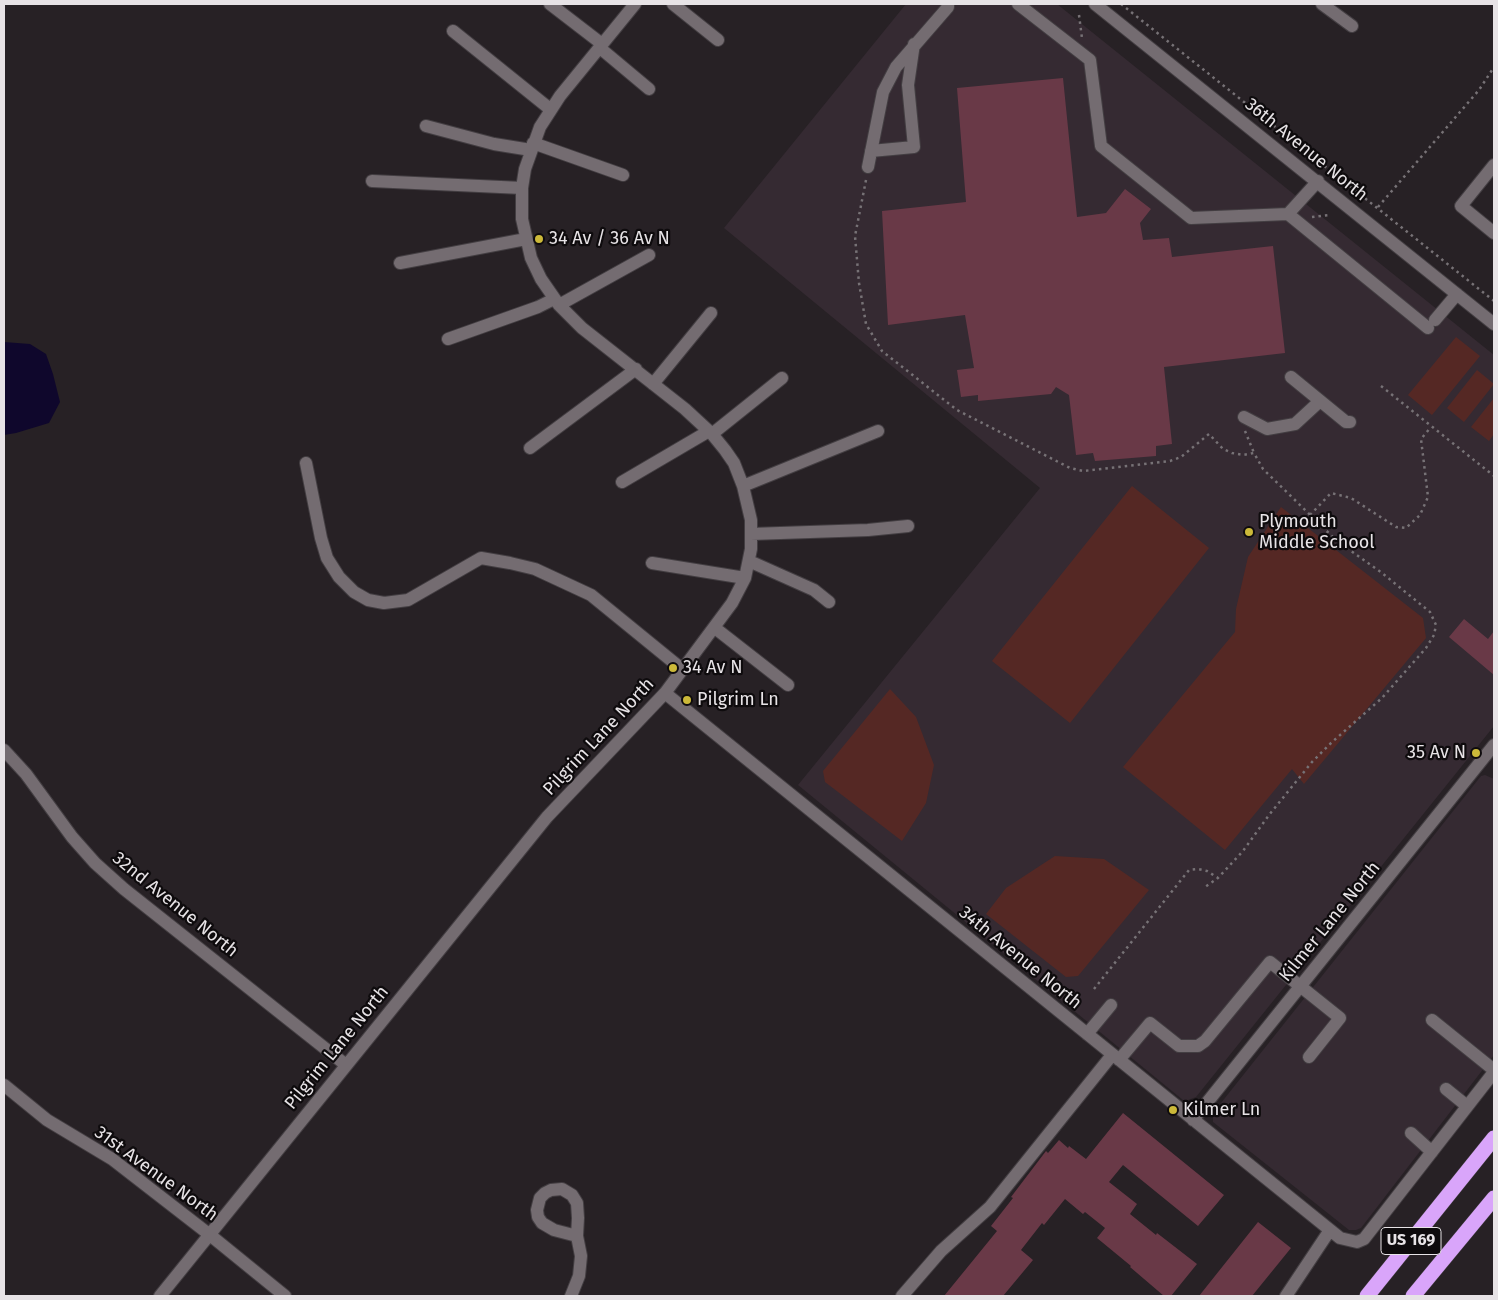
<!DOCTYPE html>
<style>
body{margin:0}
#map{position:relative;width:1498px;height:1300px;overflow:hidden;background:#272125;font-family:"Fira Sans",sans-serif}
canvas{display:block}
.frame{position:absolute;inset:0;border:5px solid #e7e3e6;pointer-events:none}
</style>
<div id="map">
<canvas width="1498" height="1300"></canvas>
<div class="frame"></div>
</div>
<script>
const context = document.querySelector('canvas').getContext('2d');
context.lineJoin = 'round';
function fillPath(path, color) { context.fillStyle = color; context.fill(path, 'evenodd'); }
const poly = rows => new Path2D(rows.map(r => 'M' + r).join(''));
function stroke(path, color, width, dash) { context.strokeStyle = color; context.lineWidth = width; context.lineCap = dash ? 'butt' : 'round'; context.setLineDash(dash || []); context.stroke(path); }
function drawText(font, color, halo, rows, align = 'center') {
  context.font = font + ' "Fira Sans",sans-serif'; context.lineWidth = 4.5; context.setLineDash([]); context.textBaseline = 'middle'; context.strokeStyle = halo; context.fillStyle = color; for (const [text, x, y, turn = 0] of rows) {
    context.save(); context.translate(x, y); context.rotate((+turn || 0) * Math.PI / 180); context.textAlign = isNaN(turn) ? turn : align; if (halo) context.strokeText(text, 0, 0); context.fillText(text, 0, 0); context.restore();
  }
}
fillPath(poly([
 [906,4,1057,4,1494,355,1494,726,1196,1097,1188,1100,1183,1100,798,785,1040,488,724,228],
 [1485,775,1494,779,1494,1055,1361,1228,1356,1230,1349,1230,1213,1122,1213,1113,1481,776]
]), '#352a32');
fillPath(poly([
 [1456,337,1480,356,1432,415,1408,395],
 [1477,370,1494,384,1464,422,1447,408],
 [1494,398,1494,434,1489,441,1471,427],
 [1132,486,1209,548,1070,723,992,661],
 [1281,507,1423,618,1426,638,1304,784,1292,769,1225,850,1123,767,1235,632,1236,609,1248,557],
 [890,689,916,717,934,765,926,803,902,841,825,782,823,771],
 [1055,856,1104,859,1149,890,1078,976,1066,977,986,914,1006,888]
]), '#552824');
fillPath(poly([
 [4,342,30,344,46,354,53,374,60,402,49,423,16,433,4,435]
]), '#0f072c');
fillPath(poly([
 [1063,78,1077,217,1106,213,1125,189,1151,209,1140,223,1143,240,1169,238,1172,257,1273,246,1285,353,1164,367,1172,444,1156,446,1156,456,1095,461,1093,453,1076,455,1069,395,1056,387,1051,394,978,401,978,395,961,397,957,370,974,368,965,315,888,325,882,211,966,202,957,88],
 [1464,619,1488,639,1494,631,1494,675,1449,637],
 [1123,1113,1224,1195,1198,1226,1123,1165,1109,1182,1137,1204,1130,1214,1156,1235,1157,1233,1197,1264,1171,1296,1164,1296,1130,1267,1131,1266,1097,1238,1105,1228,1085,1212,1083,1214,1065,1199,1044,1225,1042,1223,1021,1250,1033,1260,1003,1296,944,1296,997,1231,991,1226,1013,1198,1011,1197,1046,1151,1048,1153,1059,1140,1068,1148,1069,1146,1086,1159],
 [1258,1222,1291,1248,1252,1296,1199,1296]
]), '#693947');
const minor = poly([
 [550,4,602,44],
 [673,4,718,40],
 [1018,4,1090,60,1101,146,1191,218,1288,214,1428,328],
 [1095,4,1494,324],
 [1322,4,1352,26],
 [453,31,550,109],
 [600,48,649,89],
 [426,126,494,144,531,150],
 [533,143,623,175],
 [871,151,914,147,908,85,914,44],
 [1494,165,1461,206,1494,233],
 [868,167,883,92,896,67,948,7,948,4],
 [372,181,522,188],
 [1288,214,1318,181],
 [400,263,526,239],
 [559,305,649,255],
 [1435,320,1457,294],
 [448,339,538,307,554,299],
 [1291,377,1346,422,1350,422],
 [653,384,711,313],
 [1244,417,1267,429,1295,424,1320,401],
 [712,434,782,378],
 [530,448,636,369],
 [306,463,321,538,327,558,339,577,354,592,368,600,384,603,408,600,481,558,510,563,535,569,591,595,683,670],
 [622,482,709,431],
 [743,486,878,431],
 [751,534,868,530,908,526],
 [749,561,814,590,829,602],
 [652,563,745,578],
 [715,628,788,685],
 [665,693,1340,1238,1357,1242,1364,1239,1494,1072],
 [4,750,26,774,72,837,95,863,124,889,346,1065],
 [1432,1020,1494,1070],
 [1087,1034,1111,1005],
 [1119,1060,1150,1023,1179,1046,1198,1046,1205,1041,1270,962,1340,1018,1309,1057],
 [4,1085,47,1120,112,1159,210,1235,285,1296],
 [1446,1089,1467,1106],
 [1193,1120,1494,745],
 [1411,1133,1432,1152],
 [160,1296,547,817,665,693,732,603,745,578,751,549,751,520,743,486,734,463,725,450,712,434,685,409,582,328,559,305,541,279,531,258,522,219,522,188,525,169,540,127,560,96,635,4],
 [571,1296,579,1276,581,1256,577,1236,578,1218,577,1203,572,1195,562,1189,551,1190,545,1193,540,1198,537,1210,538,1217,542,1223,554,1230,577,1236],
 [902,1296,941,1251,990,1207,1112,1055],
 [1286,1296,1330,1230]
]);
const highway = poly([
 [1367,1296,1494,1138],
 [1413,1296,1494,1198]
]);
stroke(minor, '#433e42', 14);
stroke(highway, '#433e42', 16);
stroke(poly([
 [1121,4,1494,301],
 [1079,15,1082,38],
 [866,180,855,236,859,283,866,324,882,351,957,410,1070,468,1083,471,1170,461,1181,457,1209,434,1223,449,1232,453,1243,455,1254,453,1263,469,1337,541,1382,573,1430,612,1436,625,1434,635,1426,648,1382,698,1331,743,1312,762,1269,815,1243,851,1218,878,1205,887],
 [1378,207,1479,90,1494,67],
 [1312,217,1329,215],
 [1381,386,1494,476],
 [1245,431,1254,453],
 [1310,515,1331,493,1351,498,1396,527,1406,528,1420,515,1428,497,1421,439,1431,427],
 [1094,989,1189,870,1198,869,1207,871,1218,878]
]), '#777276', 2.5, [2.5, 4]);
stroke(minor, '#746c71', 12);
stroke(highway, '#d9a5fa', 15);
for (const [x, y, r, color] of [
 [539,239,5,"#ccb939"],
 [1249,532,5,"#ccb939"],
 [673,668,5,"#ccb939"],
 [687,700,5,"#ccb939"],
 [1476,753,5,"#ccb939"],
 [1173,1110,5,"#ccb939"]
]) { const dot = new Path2D(); dot.arc(x, y, r, 0, 2 * Math.PI); context.fillStyle = color; context.fill(dot); stroke(dot, '#0e0b0d', 2); }
for (const [x, y, w] of [
 [1411,1241,60]
]) { const box = new Path2D(); box.roundRect(x - w / 2, y - 13.5, w, 27, 4); context.fillStyle = '#0e0b0d'; context.fill(box); stroke(box, '#e7e3e6', 1); }
drawText('bold 16px', '#e7e3e6', null, [
 ["US 169",1411,1241]
]);
drawText('18px', '#e7e3e6', '#0e0b0d', [
 ["36th Avenue North",1306,150,39],
 ["Pilgrim Lane North",599,737,-47],
 ["32nd Avenue North",175,905,39],
 ["Kilmer Lane North",1330,922,-51],
 ["34th Avenue North",1020,958,39],
 ["Pilgrim Lane North",337,1048,-51],
 ["31st Avenue North",156,1174,36]
]);
drawText('18px', '#e7e3e6', '#0e0b0d', [
 ["34 Av / 36 Av N",549,239],
 ["Plymouth",1259,522],
 ["Middle School",1259,543],
 ["34 Av N",683,668],
 ["Pilgrim Ln",697,700],
 ["35 Av N",1466,753,"right"],
 ["Kilmer Ln",1183,1110]
], 'left');
</script>
